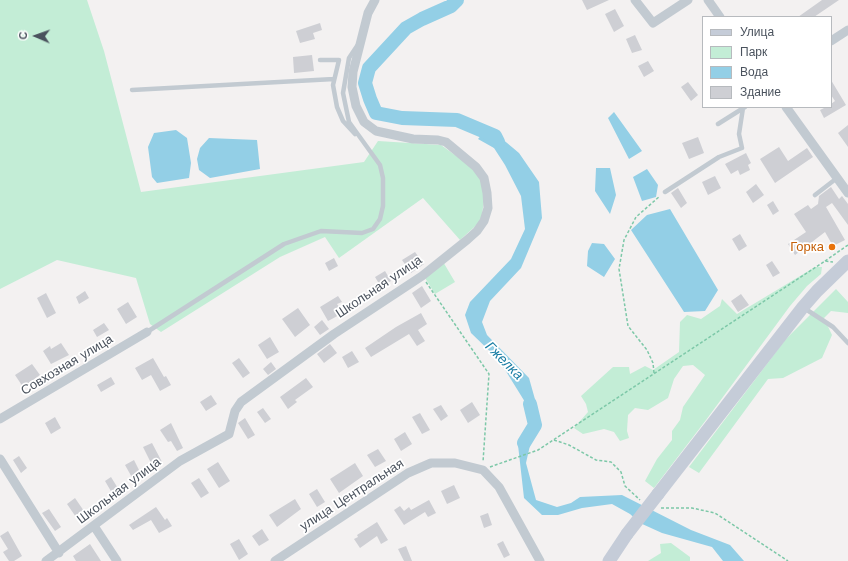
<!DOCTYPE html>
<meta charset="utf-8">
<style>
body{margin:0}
#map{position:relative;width:848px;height:561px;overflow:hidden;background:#f3f1f1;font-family:"Work Sans",sans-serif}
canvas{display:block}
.legend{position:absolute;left:702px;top:16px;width:130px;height:92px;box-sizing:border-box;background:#fff;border:1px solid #b7babe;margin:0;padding:5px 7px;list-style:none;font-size:12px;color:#4a525d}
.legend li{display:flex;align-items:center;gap:8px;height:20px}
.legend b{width:20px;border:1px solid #b7babe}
.north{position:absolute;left:16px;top:16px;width:40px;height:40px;-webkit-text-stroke:3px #fff;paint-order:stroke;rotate:272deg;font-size:11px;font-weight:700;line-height:16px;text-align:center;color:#4a525d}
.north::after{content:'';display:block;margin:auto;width:14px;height:18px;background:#4a525d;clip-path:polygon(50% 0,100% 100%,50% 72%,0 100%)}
</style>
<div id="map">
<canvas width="848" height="561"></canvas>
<ul class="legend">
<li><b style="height:5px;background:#c5ccd8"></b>Улица</li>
<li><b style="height:11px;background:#c3edd6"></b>Парк</li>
<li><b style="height:11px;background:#93cfe6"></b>Вода</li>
<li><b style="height:11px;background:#cecfd4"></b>Здание</li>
</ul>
<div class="north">С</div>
</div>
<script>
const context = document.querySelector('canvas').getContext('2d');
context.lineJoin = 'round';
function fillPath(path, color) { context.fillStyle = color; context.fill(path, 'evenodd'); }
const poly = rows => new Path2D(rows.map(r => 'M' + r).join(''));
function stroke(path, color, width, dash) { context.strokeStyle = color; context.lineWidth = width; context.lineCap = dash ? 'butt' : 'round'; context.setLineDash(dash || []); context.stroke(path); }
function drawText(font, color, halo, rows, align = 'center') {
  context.font = font + ' "Work Sans",sans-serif'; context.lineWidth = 3.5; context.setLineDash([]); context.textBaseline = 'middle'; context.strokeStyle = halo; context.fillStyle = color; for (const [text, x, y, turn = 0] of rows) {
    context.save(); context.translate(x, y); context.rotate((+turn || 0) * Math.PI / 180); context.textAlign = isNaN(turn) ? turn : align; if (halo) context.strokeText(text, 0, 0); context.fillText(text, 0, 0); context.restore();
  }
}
fillPath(poly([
 [0,0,87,0,104,51,141,192,364,162,378,141,441,145,473,168,486,188,481,221,460,240,423,198,339,258,325,237,280,257,161,332,150,324,136,278,57,260,0,289],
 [442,260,455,282,435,294,422,273],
 [815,267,822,267,821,274,807,286,790,306,706,420,654,488,645,481,657,459,672,440,672,431,680,420,683,407,705,375,693,365,683,366,674,379,668,398,648,410,635,408,628,415,627,431,629,438,620,441,614,432,604,429,583,434,574,428,588,412,586,404,581,396,613,367,629,367,630,374,645,366,653,370,679,352,680,322,687,315,701,319,720,306,722,299,737,314],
 [836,289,848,302,848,313,831,311,824,318,832,335,822,358,783,378,768,379,699,473,689,467,785,340],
 [671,543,690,557,690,561,648,561,661,553,660,544]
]), '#c3edd6');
fillPath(poly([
 [614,112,642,151,629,159,608,118],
 [488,127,519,153,539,182,542,218,521,268,490,301,482,322,487,335,529,378,538,410,526,463,536,500,557,507,571,503,580,497,622,495,691,530,730,545,744,561,723,561,712,547,662,533,640,523,630,514,612,504,582,508,558,515,542,515,524,498,518,445,532,429,525,402,499,360,471,333,465,315,470,302,511,259,525,229,521,196,505,165,494,148,478,139],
 [176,130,187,138,191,163,189,178,157,183,152,177,148,147,154,133],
 [209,138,257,140,260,169,210,178,199,170,197,159,200,148],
 [596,168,610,168,616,195,610,214,595,191],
 [647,169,658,185,656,197,642,201,633,177],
 [670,209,718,290,705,311,684,312,631,230,647,215],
 [592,243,604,244,615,259,604,277,587,266,588,251]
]), '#93cfe6');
stroke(poly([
 [457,0,451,6,422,19,406,28,369,68,365,83,370,99,376,113,402,118,457,120,495,136,498,142],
 [524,443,535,425,530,404]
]), '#93cfe6', 14);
fillPath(poly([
 [582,0,609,0,587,10],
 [822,0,839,0,814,17,798,17],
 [615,9,624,26,614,32,605,14],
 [320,23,322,30,313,33,315,39,300,43,296,31],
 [635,35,642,50,632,53,626,39],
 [312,55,314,71,294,73,293,57],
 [648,61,654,71,644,77,638,66],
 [831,80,846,105,824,118,820,110,826,107,831,107,831,104,835,101,831,95],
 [688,82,698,95,691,101,681,87],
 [848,125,848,147,838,133],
 [698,137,704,153,689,159,682,143],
 [779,147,788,161,807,148,813,157,775,183,760,159],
 [746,153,751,163,748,165,750,170,740,175,738,170,731,174,725,164],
 [715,176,721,188,708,195,702,182],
 [756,184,764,195,753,203,746,192],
 [831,187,839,199,842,196,848,204,848,225,832,203,826,207,845,240,833,246,825,232,795,255,788,244,806,232,794,214,808,205,811,209,818,204,819,196],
 [678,188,687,203,681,208,671,193],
 [773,201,779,211,773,215,767,205],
 [740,234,747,246,739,251,732,239],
 [415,252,424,264,411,273,402,260],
 [334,258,338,266,329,271,325,263],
 [772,261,780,273,773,277,766,265],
 [385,271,391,281,381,287,375,277],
 [422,286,431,301,421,308,412,293],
 [85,291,89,298,79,304,76,297],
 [46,293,56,313,47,318,37,298],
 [741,294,749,305,738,312,731,301],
 [338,296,342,302,337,304,343,313,328,321,320,307],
 [128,302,137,317,126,324,117,309],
 [298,308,310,325,295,337,282,319],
 [421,313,427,324,418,330,425,341,417,346,409,334,371,357,365,348,396,327],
 [322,320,329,329,320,335,314,327],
 [104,323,109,330,97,337,93,330],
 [270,337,279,352,267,359,258,345],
 [61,343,69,355,51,364,43,351,50,346,51,349],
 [330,344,337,353,324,363,317,354],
 [352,351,359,362,348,368,342,357],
 [153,358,164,377,166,376,171,385,160,391,151,375,142,380,135,368],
 [239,358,250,373,243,378,232,363],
 [271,362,276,369,268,375,263,369],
 [32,364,40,375,23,387,15,375],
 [111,377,115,384,101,392,97,385],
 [306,378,313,387,295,400,297,402,288,409,280,397],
 [211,395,217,404,206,411,200,402],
 [472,402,480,415,468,423,460,410],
 [441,405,448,416,441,421,433,409],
 [263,408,271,419,265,423,257,412],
 [420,413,430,430,422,434,412,417],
 [55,417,61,428,51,434,45,423],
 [245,418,255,435,248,439,238,423],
 [171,423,183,448,177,451,171,441,168,442,160,430],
 [405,432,412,444,401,451,394,439],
 [152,443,162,462,153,467,143,447],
 [378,449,386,461,375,467,367,455],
 [19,456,27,468,21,473,13,460],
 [134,460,142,476,134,481,125,465],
 [218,462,230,481,219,488,207,469],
 [355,463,363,476,339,493,330,479],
 [111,477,119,490,112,493,105,481],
 [199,478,209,493,201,498,191,483],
 [454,485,460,498,447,504,441,491],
 [317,489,325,502,317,507,309,494],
 [75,498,86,514,78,520,67,504],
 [295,499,301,509,277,527,269,515],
 [429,500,436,513,428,517,425,512,404,525,394,510,400,506,404,511,409,507,411,510],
 [156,507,165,520,167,518,172,526,159,533,151,520,133,530,129,525],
 [49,509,61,527,55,531,42,513],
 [488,513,492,525,484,528,480,516],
 [377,522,388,540,381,544,377,536,360,548,354,539,358,537,357,535],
 [262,529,269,540,259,546,252,536],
 [8,531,22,556,14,561,9,561,3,552,8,549,0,536],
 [239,539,248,554,239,560,230,544],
 [503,541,510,555,504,558,497,544],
 [90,544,101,561,76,561,73,556],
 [406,546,412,561,404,561,398,549]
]), '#cecfd4');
stroke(poly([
 [825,261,848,245],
 [426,282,489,374,483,462],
 [654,373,653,363,647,350,628,326,619,269,624,240,636,217,660,196],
 [554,440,569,445,596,460,611,462,621,472,625,486,640,500],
 [490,467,538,450,825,261,833,262],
 [661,508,692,508,715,513,788,561]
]), '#7dc8a8', 1.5, [3, 2]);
stroke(poly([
 [320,60,339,60,333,85,337,107,343,121,355,134],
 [132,90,334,79],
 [718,124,745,107],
 [665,192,719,157,742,148,739,134,743,108],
 [815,195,837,178],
 [804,308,833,327,848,343],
 [147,332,284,244,321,231,362,233,373,229,380,219,383,206,383,178,380,165,349,122,343,93,349,58,357,46]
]), '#c2cad1', 4.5);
stroke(poly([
 [635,0,653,23,688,0],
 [708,0,720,17],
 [831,41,848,30],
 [786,107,848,193],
 [0,419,147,332],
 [0,459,59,553],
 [94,526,117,561],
 [46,561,180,461,229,434,235,411,241,402,334,334,422,276,467,240,477,231,484,221,488,208,487,193,484,178,476,167,446,142,438,140,413,139,376,131,364,122,356,106,352,87,353,72,368,13,375,0],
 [275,561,408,473,431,463,455,463,483,470,499,487,540,561]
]), '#c2cad1', 9);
stroke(poly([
 [658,494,803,307,817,291,848,261],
 [609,561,627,534]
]), '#c5ccd8', 13);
stroke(poly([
 [627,534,658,494]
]), '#c5ccd8', 13);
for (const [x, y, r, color] of [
 [832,247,4,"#e8710a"]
]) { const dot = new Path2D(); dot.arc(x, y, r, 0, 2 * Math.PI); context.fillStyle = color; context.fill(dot); stroke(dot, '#fff', 1.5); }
drawText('13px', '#c56008', '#fff', [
 ["Горка",824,247]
], 'right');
drawText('13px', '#4a525d', '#fff', [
 ["Школьная улица",379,287,-34],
 ["Совхозная улица",67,365,-31],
 ["Школьная улица",119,491,-37],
 ["улица Центральная",352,495,-33]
]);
drawText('italic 14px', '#177ca3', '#fff', [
 ["Гжелка",504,361,45]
]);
</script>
